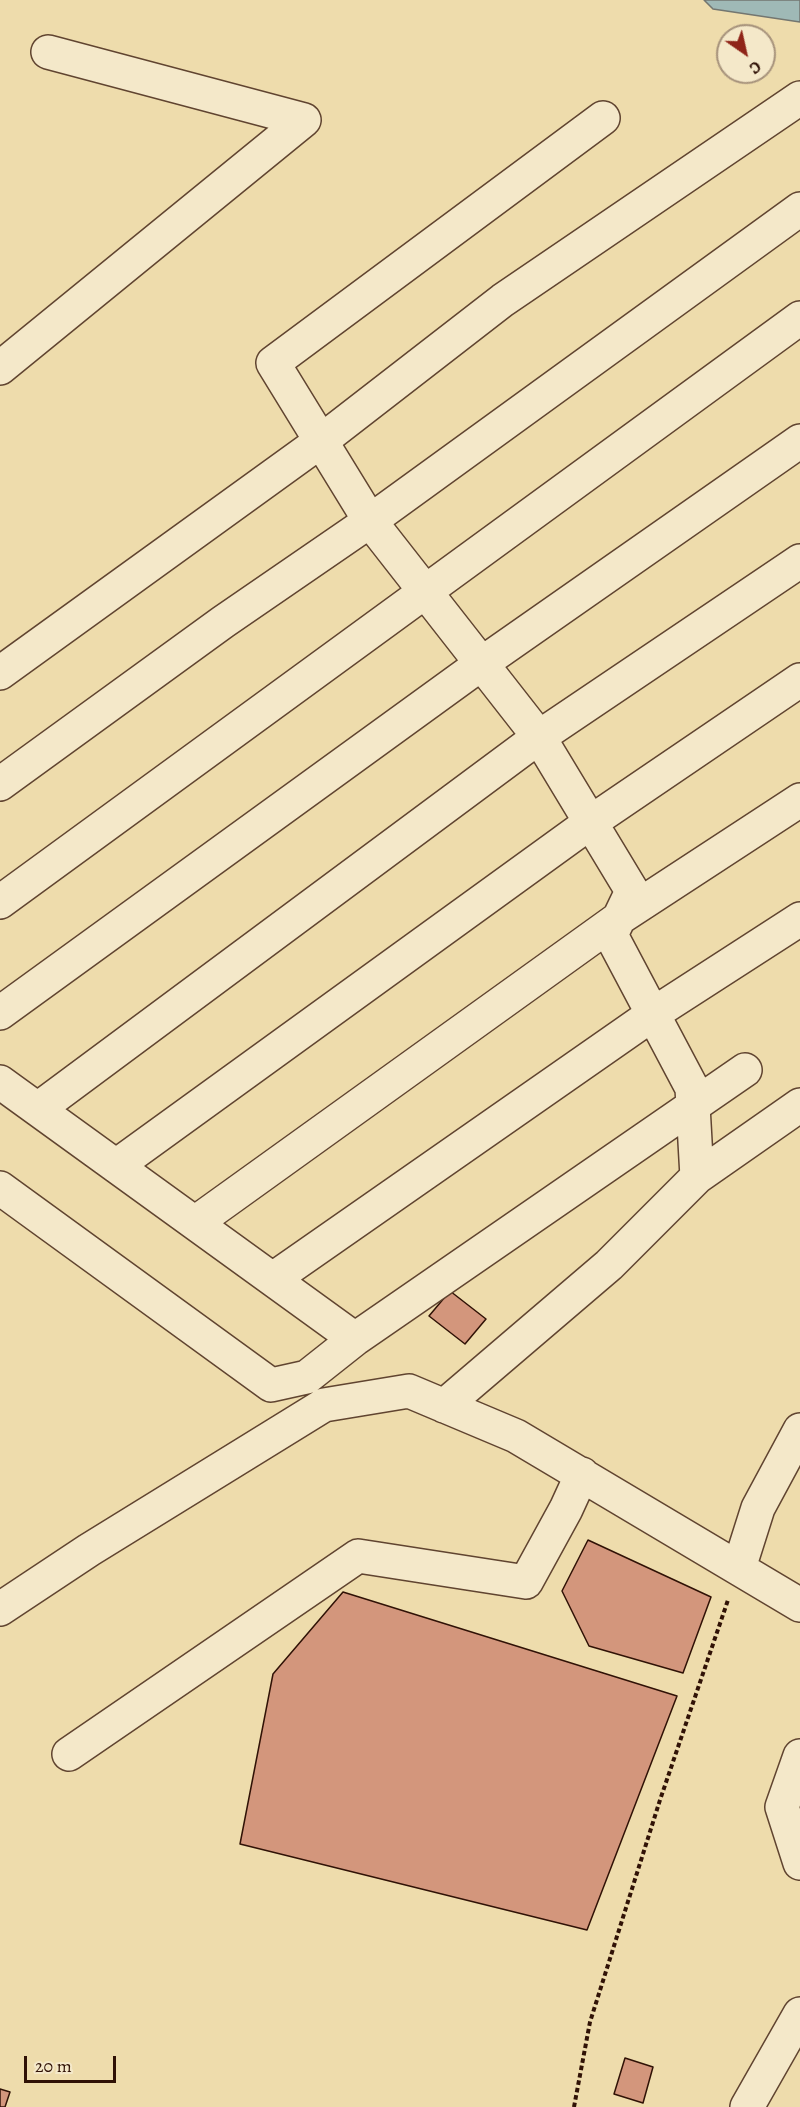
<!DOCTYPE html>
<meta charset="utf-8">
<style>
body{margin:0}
#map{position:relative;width:800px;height:2107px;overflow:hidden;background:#eedcac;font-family:Alegreya,serif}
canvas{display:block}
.north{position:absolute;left:716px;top:24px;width:60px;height:60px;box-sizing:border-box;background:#f4e8c9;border:2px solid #a6927b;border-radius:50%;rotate:146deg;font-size:16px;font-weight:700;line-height:24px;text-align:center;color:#301206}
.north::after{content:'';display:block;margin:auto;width:21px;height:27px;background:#8f2418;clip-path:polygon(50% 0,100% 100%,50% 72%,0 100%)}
.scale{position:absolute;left:24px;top:2056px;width:92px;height:27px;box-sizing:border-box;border:3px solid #301206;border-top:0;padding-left:8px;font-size:18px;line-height:21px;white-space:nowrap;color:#301206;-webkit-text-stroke:4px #f4e8c9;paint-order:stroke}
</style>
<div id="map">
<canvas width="800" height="2107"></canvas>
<div class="north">С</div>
<div class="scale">20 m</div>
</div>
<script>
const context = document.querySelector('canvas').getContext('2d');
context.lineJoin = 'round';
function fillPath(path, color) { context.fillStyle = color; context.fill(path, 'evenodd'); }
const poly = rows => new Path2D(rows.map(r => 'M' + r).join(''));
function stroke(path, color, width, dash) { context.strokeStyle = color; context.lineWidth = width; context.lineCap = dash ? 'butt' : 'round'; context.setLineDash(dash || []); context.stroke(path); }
const water = poly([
 [704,0,800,0,800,22,713,9,704,0]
]);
fillPath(water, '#9fb9b6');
stroke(water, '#737670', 1.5);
const building = poly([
 [450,1291,486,1319,465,1344,429,1316,450,1291],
 [588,1540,711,1597,683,1673,589,1646,562,1591,588,1540],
 [343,1592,677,1696,587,1930,240,1844,273,1674,343,1592],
 [625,2058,653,2067,643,2103,614,2094,625,2058],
 [0,2089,10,2092,5,2107,0,2107,0,2089]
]);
fillPath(building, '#d3967c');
stroke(building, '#301206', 1.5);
const minor = poly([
 [0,368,304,120,48,52],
 [0,673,321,441,503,300,800,98],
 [0,784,223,622,370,521,800,209],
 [0,902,800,318],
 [0,1013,481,664,800,441],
 [0,1082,355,1339],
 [38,1109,539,737,800,561],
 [116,1166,591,822,800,680],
 [697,1177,800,1105],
 [0,1188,271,1385,307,1377,355,1339,745,1070],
 [195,1223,618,919,800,800],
 [273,1279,653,1014,800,919],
 [444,1406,609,1265,697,1177,692,1088,611,935,632,891,539,737,370,521,273,363,603,118],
 [739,1568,758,1508,800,1430],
 [0,1609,89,1550,324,1405,409,1391,516,1436,800,1605],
 [69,1754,358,1556,526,1582,566,1509,582,1474],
 [800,1756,782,1807,800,1863],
 [747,2107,800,2014]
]);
stroke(minor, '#604430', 36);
stroke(poly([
 [574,2107,590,2022,660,1800,728,1600]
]), '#301206', 4, [4.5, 3]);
stroke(minor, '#f4e8c9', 33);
</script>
